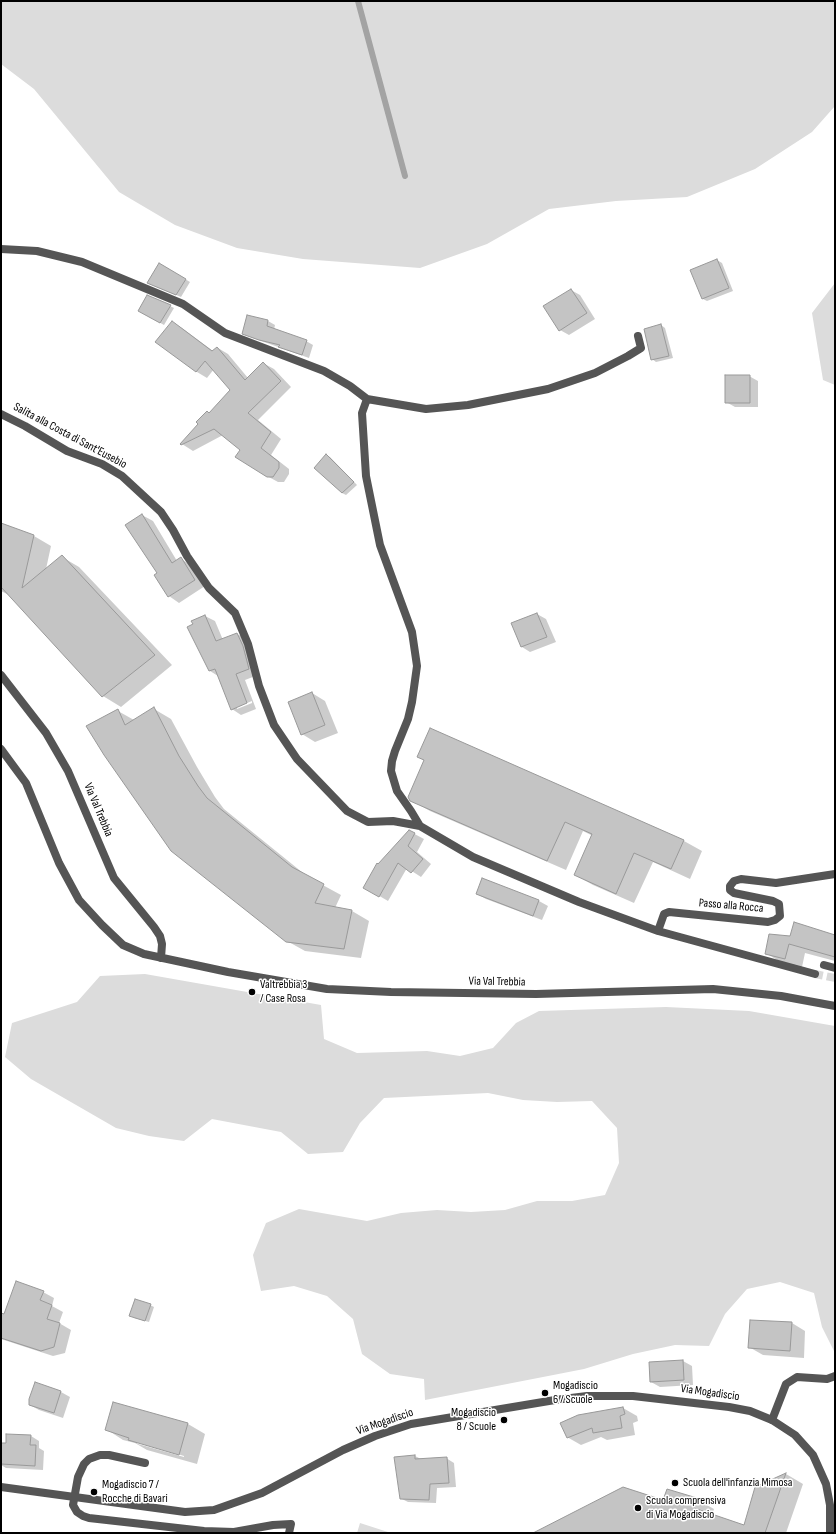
<!DOCTYPE html>
<style>
body{margin:0}
#map{position:relative;width:836px;height:1534px;overflow:hidden;background:#fff;font-family:"Sofia Sans Condensed",sans-serif}
canvas{display:block}
.frame{position:absolute;inset:0;border:2px solid #000;pointer-events:none}
</style>
<div id="map">
<canvas width="836" height="1534"></canvas>
<div class="frame"></div>
</div>
<script>
const context = document.querySelector('canvas').getContext('2d');
context.lineJoin = 'round';
function fillPath(path, color) { context.fillStyle = color; context.fill(path, 'evenodd'); }
const poly = rows => new Path2D(rows.map(r => 'M' + r).join(''));
function stroke(path, color, width, dash) { context.strokeStyle = color; context.lineWidth = width; context.lineCap = dash ? 'butt' : 'round'; context.setLineDash(dash || []); context.stroke(path); }
function drawText(font, color, halo, rows, align = 'center') {
  context.font = font + ' "Sofia Sans Condensed",sans-serif'; context.lineWidth = 3; context.setLineDash([]); context.textBaseline = 'middle'; context.strokeStyle = halo; context.fillStyle = color; for (const [text, x, y, turn = 0] of rows) {
    context.save(); context.translate(x, y); context.rotate((+turn || 0) * Math.PI / 180); context.textAlign = isNaN(turn) ? turn : align; if (halo) context.strokeText(text, 0, 0); context.fillText(text, 0, 0); context.restore();
  }
}
fillPath(poly([
 [1,1,835,1,835,106,812,132,755,169,687,197,616,201,549,209,487,244,420,268,303,259,237,248,175,225,119,192,34,89,1,64],
 [835,283,835,385,823,380,812,313],
 [145,974,321,1005,324,1039,357,1053,427,1051,460,1056,493,1048,516,1023,539,1011,666,1007,749,1011,835,1026,835,1353,822,1327,814,1293,780,1282,747,1289,725,1314,709,1346,675,1345,633,1354,584,1369,425,1400,424,1379,390,1374,362,1354,353,1319,327,1296,294,1286,261,1291,253,1255,266,1223,299,1209,367,1221,401,1213,437,1210,471,1212,505,1210,537,1201,572,1201,605,1195,619,1163,617,1128,592,1101,557,1102,523,1100,488,1093,384,1098,360,1123,343,1152,308,1154,281,1132,212,1119,184,1141,149,1136,116,1128,31,1079,5,1057,12,1023,77,1002,100,976],
 [360,1523,391,1533,357,1533]
]), '#dcdcdc');
fillPath(poly([
 [717,260,722,263,733,291,707,301,703,299,692,271],
 [160,264,190,282,181,297,152,285],
 [571,290,580,295,595,319,569,335,560,330],
 [170,306,174,308,164,325,139,311],
 [247,316,268,321,275,325,274,330,306,341,313,345,309,358,250,337,243,333],
 [172,322,182,328,213,351,218,348,228,354,248,378,263,363,274,369,291,387,258,420,281,439,271,455,289,469,289,474,284,482,278,482,267,476,241,450,223,435,193,451,182,444,231,390,214,369,207,378,197,372,157,342],
 [661,325,665,328,673,358,656,362,652,359,645,329],
 [749,376,758,381,758,407,735,407,726,402],
 [326,455,330,457,357,485,346,495,342,493],
 [142,515,153,521,177,561,181,559,191,565,205,586,179,603,169,596,158,573],
 [1,524,34,536,51,546,46,569,62,557,79,567,172,665,121,707,103,696,9,595,1,591],
 [537,614,546,619,556,642,530,652,522,647,512,624],
 [205,616,215,621,223,640,237,634,247,639,258,675,245,680,256,709,241,715,232,709,218,676,210,671,192,621],
 [252,701,252,703,237,709,237,707],
 [312,693,325,701,338,733,315,742,302,734],
 [154,709,171,719,197,767,215,797,224,809,308,877,341,895,335,908,352,911,369,921,361,958,305,951,287,941,172,850,118,711,134,720],
 [430,729,684,841,702,851,690,879,653,862,634,903,593,885,575,875,593,836,583,831,566,870,430,811,411,800,425,761,418,757],
 [409,831,424,839,417,852,431,864,421,877,407,868,388,901,364,887,378,866],
 [483,879,539,901,548,906,542,920,486,899,477,894],
 [835,936,835,961,805,953,802,967,782,963,766,953,791,937],
 [43,1292,54,1298,52,1306,63,1312,59,1323,71,1330,65,1353,53,1356,1,1339,1,1314,5,1315],
 [150,1305,154,1307,149,1322,134,1318],
 [792,1323,805,1331,804,1358,763,1355,749,1347],
 [683,1361,692,1366,693,1385,660,1387,651,1382],
 [35,1384,61,1392,70,1397,63,1418,39,1410,30,1405],
 [114,1403,188,1424,205,1434,197,1464,147,1450,135,1443,123,1440,106,1429],
 [135,1441,184,1456,184,1457,138,1444],
 [623,1408,637,1416,638,1421,633,1423,635,1435,607,1440,601,1437,581,1445,567,1437],
 [31,1436,39,1441,39,1448,44,1451,43,1470,6,1468,1,1465,1,1444,6,1444],
 [415,1456,421,1459,446,1458,454,1463,456,1487,437,1488,436,1503,408,1502,400,1498],
 [786,1474,803,1484,786,1533,538,1533,664,1502,696,1499,714,1509,712,1515,744,1527,756,1488]
]), '#0003');
stroke(poly([
 [358,1,405,176]
]), '#a3a3a3', 6);
const building = poly([
 [717,259,729,288,702,299,690,270,717,259],
 [159,263,186,279,176,295,147,283,159,263],
 [571,289,587,313,559,331,543,306,571,289],
 [147,295,171,305,160,323,138,311,147,295],
 [247,315,268,320,267,326,307,340,302,355,278,347,280,345,259,340,242,334,247,315],
 [172,321,212,351,217,347,245,380,263,362,281,381,248,413,271,432,261,448,279,462,279,468,273,477,267,477,235,457,240,450,214,429,181,445,180,444,198,424,196,422,207,411,209,413,230,390,205,361,196,372,155,342,172,321],
 [661,324,669,356,651,360,644,329,661,324],
 [725,375,750,375,750,403,725,403,725,375],
 [326,454,354,482,342,493,314,468,326,454],
 [142,514,172,563,181,557,195,580,168,597,154,575,157,573,125,525,142,514],
 [1,523,34,535,22,588,62,555,155,655,102,697,1,587,1,523],
 [537,613,547,637,521,647,511,623,537,613],
 [205,615,216,641,237,633,243,646,249,669,236,674,247,703,231,710,215,669,209,671,187,627,193,624,191,621,205,615],
 [312,692,325,725,301,735,288,702,312,692],
 [154,707,179,756,198,786,207,798,292,867,324,884,315,903,352,910,344,949,286,942,171,851,104,755,86,726,118,709,125,725,154,707],
 [430,728,684,840,671,869,634,853,616,894,574,875,592,834,565,822,547,861,410,801,408,797,424,760,417,757,430,728],
 [409,830,415,833,408,846,423,859,411,873,398,863,379,897,363,888,377,863,378,864,409,830],
 [482,878,539,900,533,916,476,894,482,878],
 [794,922,835,935,835,957,789,944,785,959,765,954,769,934,790,936,794,922],
 [16,1281,44,1291,40,1300,52,1305,47,1319,60,1323,54,1347,41,1351,1,1338,1,1313,4,1314,16,1281],
 [135,1299,151,1304,145,1321,129,1316,135,1299],
 [750,1320,792,1322,790,1351,748,1348,750,1320],
 [683,1360,684,1380,650,1382,649,1362,683,1360],
 [35,1382,61,1391,54,1413,29,1405,29,1399,35,1382],
 [113,1402,188,1423,179,1455,128,1440,129,1438,105,1430,113,1402],
 [623,1407,625,1414,620,1416,622,1428,593,1433,592,1428,567,1438,560,1423,578,1415,623,1407],
 [6,1434,31,1435,30,1445,36,1445,35,1466,1,1464,1,1443,6,1443,6,1434],
 [415,1455,415,1459,447,1457,449,1483,430,1484,429,1500,400,1499,394,1457,415,1455],
 [786,1473,765,1533,533,1533,623,1487,663,1500,667,1489,697,1498,694,1508,744,1525,755,1487,786,1473]
]);
fillPath(building, '#c4c4c4');
stroke(building, '#999', 1);
stroke(poly([
 [815,974,835,978]
]), '#d9d9d9', 8, [8, 4]);
stroke(poly([
 [772,1420,786,1384,797,1377,827,1379,835,1376]
]), '#555', 8);
stroke(poly([
 [1,249,37,251,82,262,183,304,225,333,324,371,350,386,367,399,362,413,366,476,380,545,412,632,417,666,412,702,408,719,395,751,392,761,391,771,397,791,411,811,420,826],
 [367,399,426,409,468,405,548,389,595,373,628,356,641,348,638,336],
 [1,414,25,426,67,451,102,464,122,476,161,512,173,530,187,556,209,588,235,613,248,644,259,686,274,725,297,759,347,811,368,822,393,821,420,826,473,857,579,902,658,931,815,974],
 [1,675,46,733,68,771,114,878,154,927,160,936,162,944,161,958],
 [1,749,26,783,59,863,79,900,102,925,123,945,144,954,228,972,327,989,391,992,536,994,713,989,781,996,835,1006],
 [658,931,664,914,669,912,768,922,775,920,780,916,779,904,773,901,734,893,730,890,730,886,734,881,741,879,776,883,835,874],
 [824,965,835,968],
 [145,1463,109,1455,100,1455,89,1459,84,1464,78,1477,73,1505,77,1512,83,1516,89,1518,204,1531,234,1532,273,1525,291,1524,289,1533]
]), '#555', 8);
stroke(poly([
 [1,1487,185,1512,214,1510,262,1493,343,1450,375,1436,411,1424,555,1400,587,1396,633,1396,729,1407,750,1411,772,1420,795,1435,813,1455,826,1484,830,1505,830,1533]
]), '#555', 8);
for (const [x, y, r, color] of [
 [252,992,4,"#000"],
 [545,1393,4,"#000"],
 [504,1420,4,"#000"],
 [675,1483,4,"#000"],
 [94,1492,4,"#000"],
 [638,1508,4,"#000"]
]) { const dot = new Path2D(); dot.arc(x, y, r, 0, 2 * Math.PI); context.fillStyle = color; context.fill(dot); stroke(dot, '#fff', 1.5); }
drawText('12px', '#000', '#fff', [
 ["Salita alla Costa di Sant'Eusebio",70,436,28],
 ["Via Val Trebbia",98,810,67],
 ["Passo alla Rocca",731,906,5],
 ["Via Val Trebbia",497,982,1],
 ["Via Mogadiscio",710,1393,8],
 ["Via Mogadiscio",385,1422,-19]
]);
drawText('12px', '#000', '#fff', [
 ["Valtrebbia 3",260,985],
 ["/ Case Rosa",260,999],
 ["Mogadiscio",553,1386],
 ["6 / Scuole",553,1400],
 ["Mogadiscio",496,1413,"right"],
 ["8 / Scuole",496,1427,"right"],
 ["Scuola dell'infanzia Mimosa",683,1483],
 ["Mogadiscio 7 /",102,1485],
 ["Rocche di Bavari",102,1499],
 ["Scuola comprensiva",646,1501],
 ["di Via Mogadiscio",646,1515]
], 'left');
</script>
